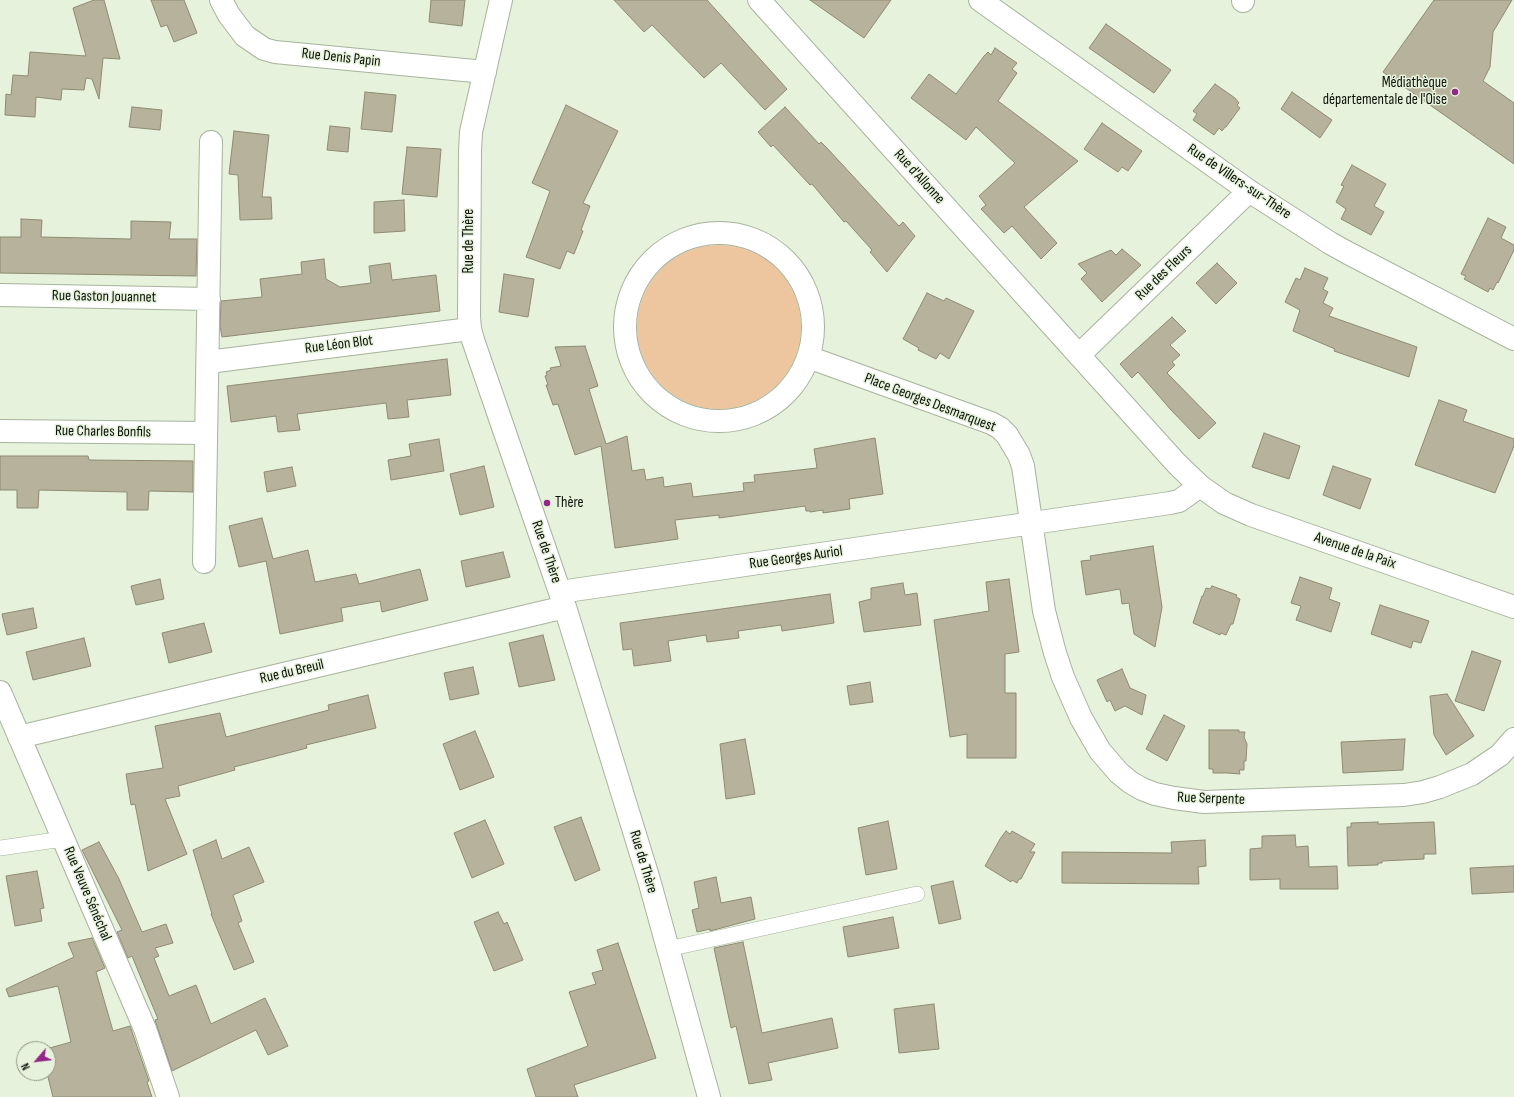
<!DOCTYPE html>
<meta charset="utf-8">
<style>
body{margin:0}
#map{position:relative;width:1514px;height:1097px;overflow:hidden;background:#e6f2db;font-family:"Sofia Sans Condensed",sans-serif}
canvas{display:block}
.north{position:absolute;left:16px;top:1041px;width:40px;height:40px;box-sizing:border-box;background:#e6f2db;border:1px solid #8f9887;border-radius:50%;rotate:242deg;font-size:11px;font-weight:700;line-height:16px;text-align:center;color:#0c1009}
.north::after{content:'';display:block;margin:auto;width:14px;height:18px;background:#932789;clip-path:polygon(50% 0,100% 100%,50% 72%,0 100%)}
</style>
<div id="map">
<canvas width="1514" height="1097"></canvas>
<div class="north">N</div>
</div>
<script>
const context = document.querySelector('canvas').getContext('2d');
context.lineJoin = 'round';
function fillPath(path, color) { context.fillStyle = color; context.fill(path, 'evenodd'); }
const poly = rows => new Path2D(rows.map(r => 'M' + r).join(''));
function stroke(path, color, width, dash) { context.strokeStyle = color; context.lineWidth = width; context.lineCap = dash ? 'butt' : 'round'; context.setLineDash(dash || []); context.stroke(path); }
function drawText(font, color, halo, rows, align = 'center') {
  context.font = font + ' "Sofia Sans Condensed",sans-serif'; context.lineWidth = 3; context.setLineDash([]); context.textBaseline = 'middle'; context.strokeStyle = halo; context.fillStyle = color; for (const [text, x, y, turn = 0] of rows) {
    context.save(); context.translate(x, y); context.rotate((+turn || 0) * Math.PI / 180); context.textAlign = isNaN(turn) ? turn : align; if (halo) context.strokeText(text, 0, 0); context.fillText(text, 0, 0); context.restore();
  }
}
fillPath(poly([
 '637 327a82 82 0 1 1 164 0a82 82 0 1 1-164 0Z'
]), '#edc69f');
const building = poly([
 [94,0,104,0,120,59,103,58,99,99,92,79,86,78,84,90,62,89,61,100,36,97,35,117,5,115,6,94,11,95,13,75,28,76,30,52,86,56,73,8,94,0],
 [151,0,184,0,197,33,174,42,167,25,161,27,151,0],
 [431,0,465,0,462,26,429,22,431,0],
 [614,0,707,0,787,89,765,110,721,63,704,78,652,25,644,32,614,0],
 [810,0,891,0,864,38,810,0],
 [1434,0,1512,0,1493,32,1490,67,1483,81,1514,103,1514,164,1383,72,1434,0],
 [1106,24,1171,70,1154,93,1089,48,1106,24],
 [995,48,1017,63,1012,69,1017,73,998,101,1078,161,1024,207,1057,243,1041,259,1012,226,1004,233,981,209,986,205,979,196,1015,163,976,127,966,140,911,98,929,74,956,94,984,56,988,52,991,55,995,48],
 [1215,84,1235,98,1239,103,1237,105,1240,108,1226,127,1225,127,1222,131,1219,128,1214,135,1193,120,1197,114,1193,111,1215,84],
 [365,92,396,95,392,132,361,129,365,92],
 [1292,92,1332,120,1320,138,1281,109,1292,92],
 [566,105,618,131,583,203,590,206,581,230,583,231,574,254,567,251,560,269,526,257,550,191,532,183,566,105],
 [132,107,162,110,160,130,129,127,132,107],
 [785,107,819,144,821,142,827,148,899,226,903,222,915,236,887,272,870,252,872,250,846,221,844,222,812,184,810,185,773,145,771,147,758,132,785,107],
 [1102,123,1142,151,1128,171,1122,167,1118,172,1084,149,1102,123],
 [330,126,350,128,348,152,327,150,330,126],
 [234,131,269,135,262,197,271,197,272,219,240,220,238,175,229,174,234,131],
 [407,147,441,149,437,197,402,194,407,147],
 [1352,165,1386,184,1374,206,1384,212,1371,235,1341,219,1346,209,1336,202,1344,186,1341,185,1352,165],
 [404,200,405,231,374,233,374,202,404,200],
 [1488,218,1506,227,1501,238,1514,245,1514,250,1498,283,1497,282,1493,290,1490,288,1488,292,1464,279,1466,276,1461,274,1488,218],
 [21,219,42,220,41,237,131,239,131,221,171,222,169,239,197,239,196,276,0,273,0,237,21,237,21,219],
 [1122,249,1141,265,1102,302,1081,279,1087,273,1078,264,1111,250,1116,255,1122,249],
 [324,259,326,279,340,287,371,283,369,266,390,263,392,280,436,275,440,311,222,337,220,326,221,301,262,297,260,279,302,274,301,262,324,259],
 [1217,263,1237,283,1216,304,1196,283,1217,263],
 [1305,268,1328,278,1323,289,1328,292,1323,303,1333,308,1329,316,1417,347,1409,377,1334,351,1335,349,1293,331,1300,310,1285,302,1296,278,1300,280,1305,268],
 [504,274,534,279,528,317,499,312,504,274],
 [927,293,944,301,946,298,974,311,949,359,940,353,936,359,918,350,919,348,903,339,927,293],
 [1172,317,1186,331,1170,345,1180,355,1172,362,1175,365,1167,373,1216,423,1199,439,1171,410,1138,372,1132,378,1120,364,1172,317],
 [585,346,598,386,589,389,606,444,627,436,632,471,644,469,646,480,663,477,664,487,691,483,693,497,744,491,743,483,755,482,754,475,817,468,814,449,875,438,883,494,849,499,850,509,823,513,823,510,810,512,810,511,806,511,805,506,719,518,719,515,675,520,678,539,615,548,601,446,575,455,558,404,553,405,546,385,548,385,545,376,547,375,546,372,551,370,550,368,561,366,555,347,585,346],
 [447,359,451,395,407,400,409,417,388,419,386,403,297,414,300,430,288,431,278,432,276,416,231,422,227,386,447,359],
 [1439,400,1467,410,1463,421,1514,439,1514,446,1495,493,1415,465,1439,400],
 [1264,433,1300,446,1289,479,1252,467,1264,433],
 [439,439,444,471,391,480,388,460,411,456,409,444,439,439],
 [0,456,88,456,89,460,193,461,193,492,149,491,148,510,127,510,127,492,39,490,38,508,17,508,17,490,0,490,0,456],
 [484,466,494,507,460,515,450,474,484,466],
 [1333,466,1371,479,1360,509,1323,495,1333,466],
 [292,467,296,486,267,492,264,472,292,467],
 [262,518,273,559,308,550,315,582,356,574,359,584,420,569,428,600,382,612,380,601,341,608,343,621,280,634,266,561,239,567,229,526,262,518],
 [1153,546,1162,607,1155,647,1134,634,1129,603,1122,604,1120,589,1086,595,1081,561,1091,560,1090,556,1153,546],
 [503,552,510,577,466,587,461,561,503,552],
 [1300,577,1332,588,1329,599,1340,603,1331,632,1296,620,1301,606,1291,603,1300,577],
 [160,579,164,599,136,605,131,586,160,579],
 [1009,579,1019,652,1005,654,1005,693,1016,693,1016,758,967,758,967,734,950,737,934,620,989,611,986,582,1009,579],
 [903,583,905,595,917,593,921,625,864,632,859,602,871,599,871,588,903,583],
 [1212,586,1237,595,1236,597,1240,599,1233,624,1231,624,1226,635,1221,633,1220,635,1193,623,1202,596,1203,596,1206,588,1210,589,1212,586],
 [830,594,834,623,782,631,781,625,738,631,739,638,707,642,706,635,668,641,671,661,634,666,632,649,623,650,620,623,830,594],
 [1380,605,1429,621,1421,643,1413,641,1411,648,1371,634,1380,605],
 [33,608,37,628,7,635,2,614,33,608],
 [204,623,212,652,169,663,162,633,204,623],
 [543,635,555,680,519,687,509,643,543,635],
 [84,638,91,666,33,680,26,652,84,638],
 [1472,651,1501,661,1484,711,1455,701,1472,651],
 [473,667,479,694,450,700,444,673,473,667],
 [1122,669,1130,688,1146,695,1142,715,1125,706,1115,711,1110,700,1107,702,1097,680,1122,669],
 [870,682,873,702,850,705,847,686,870,682],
 [1447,694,1474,736,1446,755,1434,735,1430,696,1447,694],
 [368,695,376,728,306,745,307,748,234,767,235,770,178,786,180,796,165,799,187,854,148,871,135,804,131,805,126,774,163,768,155,726,220,713,226,737,329,710,328,705,368,695],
 [1164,715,1185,726,1167,761,1146,749,1164,715],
 [1209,730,1239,730,1239,732,1245,732,1244,737,1247,744,1246,761,1244,761,1244,770,1239,770,1240,774,1227,773,1213,773,1213,769,1209,769,1209,730],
 [475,731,494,777,460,790,443,744,475,731],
 [745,739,755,794,726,799,720,744,745,739],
 [1405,739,1403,770,1343,773,1341,742,1405,739],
 [581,817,600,870,575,881,554,827,581,817],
 [485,820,504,864,472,878,454,833,485,820],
 [888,821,897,869,866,875,858,828,888,821],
 [1378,822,1378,824,1434,822,1436,854,1424,854,1424,859,1382,861,1382,863,1378,863,1378,865,1348,866,1347,827,1351,827,1351,823,1378,822],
 [1006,831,1010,834,1012,831,1035,844,1030,852,1035,852,1021,879,1019,879,1017,883,1012,880,1011,882,985,866,1000,839,1006,831],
 [1295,835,1296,847,1308,846,1309,867,1337,866,1338,889,1280,889,1280,879,1250,880,1250,849,1262,848,1262,836,1295,835],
 [216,840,222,859,249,847,264,882,233,895,242,921,238,923,254,962,234,970,211,914,212,914,193,850,216,840],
 [1205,840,1206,866,1198,867,1199,884,1062,883,1062,852,1172,853,1171,842,1205,840],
 [99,842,119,879,142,932,166,924,173,943,155,948,159,956,154,958,169,996,196,985,211,1024,265,998,288,1046,268,1055,256,1030,172,1071,155,1020,158,1019,132,956,128,958,117,932,122,930,82,850,99,842],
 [1514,866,1514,892,1472,894,1470,868,1514,866],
 [37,871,44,908,40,909,42,921,15,926,6,876,37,871],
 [716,877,721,903,751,897,755,919,710,931,710,929,697,932,692,910,699,908,694,882,716,877],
 [953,881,961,919,939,924,931,886,953,881],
 [498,912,504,924,507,922,523,960,494,971,474,922,498,912],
 [893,917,899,948,848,957,843,927,893,917],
 [92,938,105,968,96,972,113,1031,130,1026,149,1081,147,1082,152,1097,53,1097,47,1073,48,1049,46,1049,71,1042,58,986,9,997,6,989,74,957,68,943,92,938],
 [743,942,762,1033,832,1018,838,1048,768,1063,772,1080,749,1084,736,1026,731,1028,714,948,743,942],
 [618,943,656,1058,574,1085,578,1097,536,1097,527,1069,588,1046,569,992,596,984,592,973,603,970,597,950,618,943],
 [934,1004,939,1049,899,1053,894,1009,934,1004]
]);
fillPath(building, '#b7b29b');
stroke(building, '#8f8a73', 1);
const service = poly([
 [0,848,63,839],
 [668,949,917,894]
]);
const minor = poly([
 [221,0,229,15,245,36,264,49,275,52,485,72],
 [501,0,471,132,470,152,469,317,470,329,473,340,565,607,649,880,709,1097],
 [980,0,1249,191,1330,243,1348,253,1514,339],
 [1243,1,1243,0],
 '625 327a94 94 0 1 1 188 0a94 94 0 1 1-188 0Z',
 [0,295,209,299],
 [1079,355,1249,191],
 [808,357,991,423,1000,428,1007,435,1019,455,1023,466,1044,611,1055,653,1063,677,1081,718,1100,751,1119,773,1130,782,1142,789,1155,794,1174,798,1204,802,1404,795,1423,792,1440,787,1472,774,1500,755,1514,739],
 [208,362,470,329],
 [0,431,206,433],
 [204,562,211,142],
 [560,592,1170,503,1179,501,1200,486],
 [0,692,133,1001,145,1029,168,1097],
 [19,737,565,607]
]);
const tertiary = poly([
 [759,0,1177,464,1200,486,1224,503,1251,515,1514,607]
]);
stroke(service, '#a8b39d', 16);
stroke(minor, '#a8b39d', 24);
stroke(tertiary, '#a8b39d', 24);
stroke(service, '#fff', 15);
stroke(minor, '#fff', 22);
stroke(tertiary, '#fff', 22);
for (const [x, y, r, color] of [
 [1455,92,4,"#932789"],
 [547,503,4,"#932789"]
]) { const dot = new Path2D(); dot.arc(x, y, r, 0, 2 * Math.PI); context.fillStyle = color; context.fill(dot); stroke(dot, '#e6f2db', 1.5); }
drawText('15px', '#0c1009', '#e6f2db', [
 ["Rue Denis Papin",341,58,6],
 ["Rue d'Allonne",919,177,48],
 ["Rue de Villers-sur-Thère",1239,182,34],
 ["Rue de Thère",469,241,-90],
 ["Rue des Fleurs",1164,273,-44],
 ["Rue Gaston Jouannet",104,297,1],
 ["Rue Léon Blot",339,345,-7],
 ["Place Georges Desmarquest",930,403,21],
 ["Rue Charles Bonfils",103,432,1],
 ["Avenue de la Paix",1355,551,19],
 ["Rue de Thère",546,552,71],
 ["Rue Georges Auriol",796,558,-8],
 ["Rue du Breuil",292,672,-13],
 ["Rue Serpente",1211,799,2],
 ["Rue de Thère",643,862,73],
 ["Rue Veuve Sénéchal",87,894,67]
]);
drawText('15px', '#0c1009', '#e6f2db', [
 ["Médiathèque",1447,83],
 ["départementale de l'Oise",1447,100],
 ["Thère",555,503,"left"]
], 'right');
</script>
